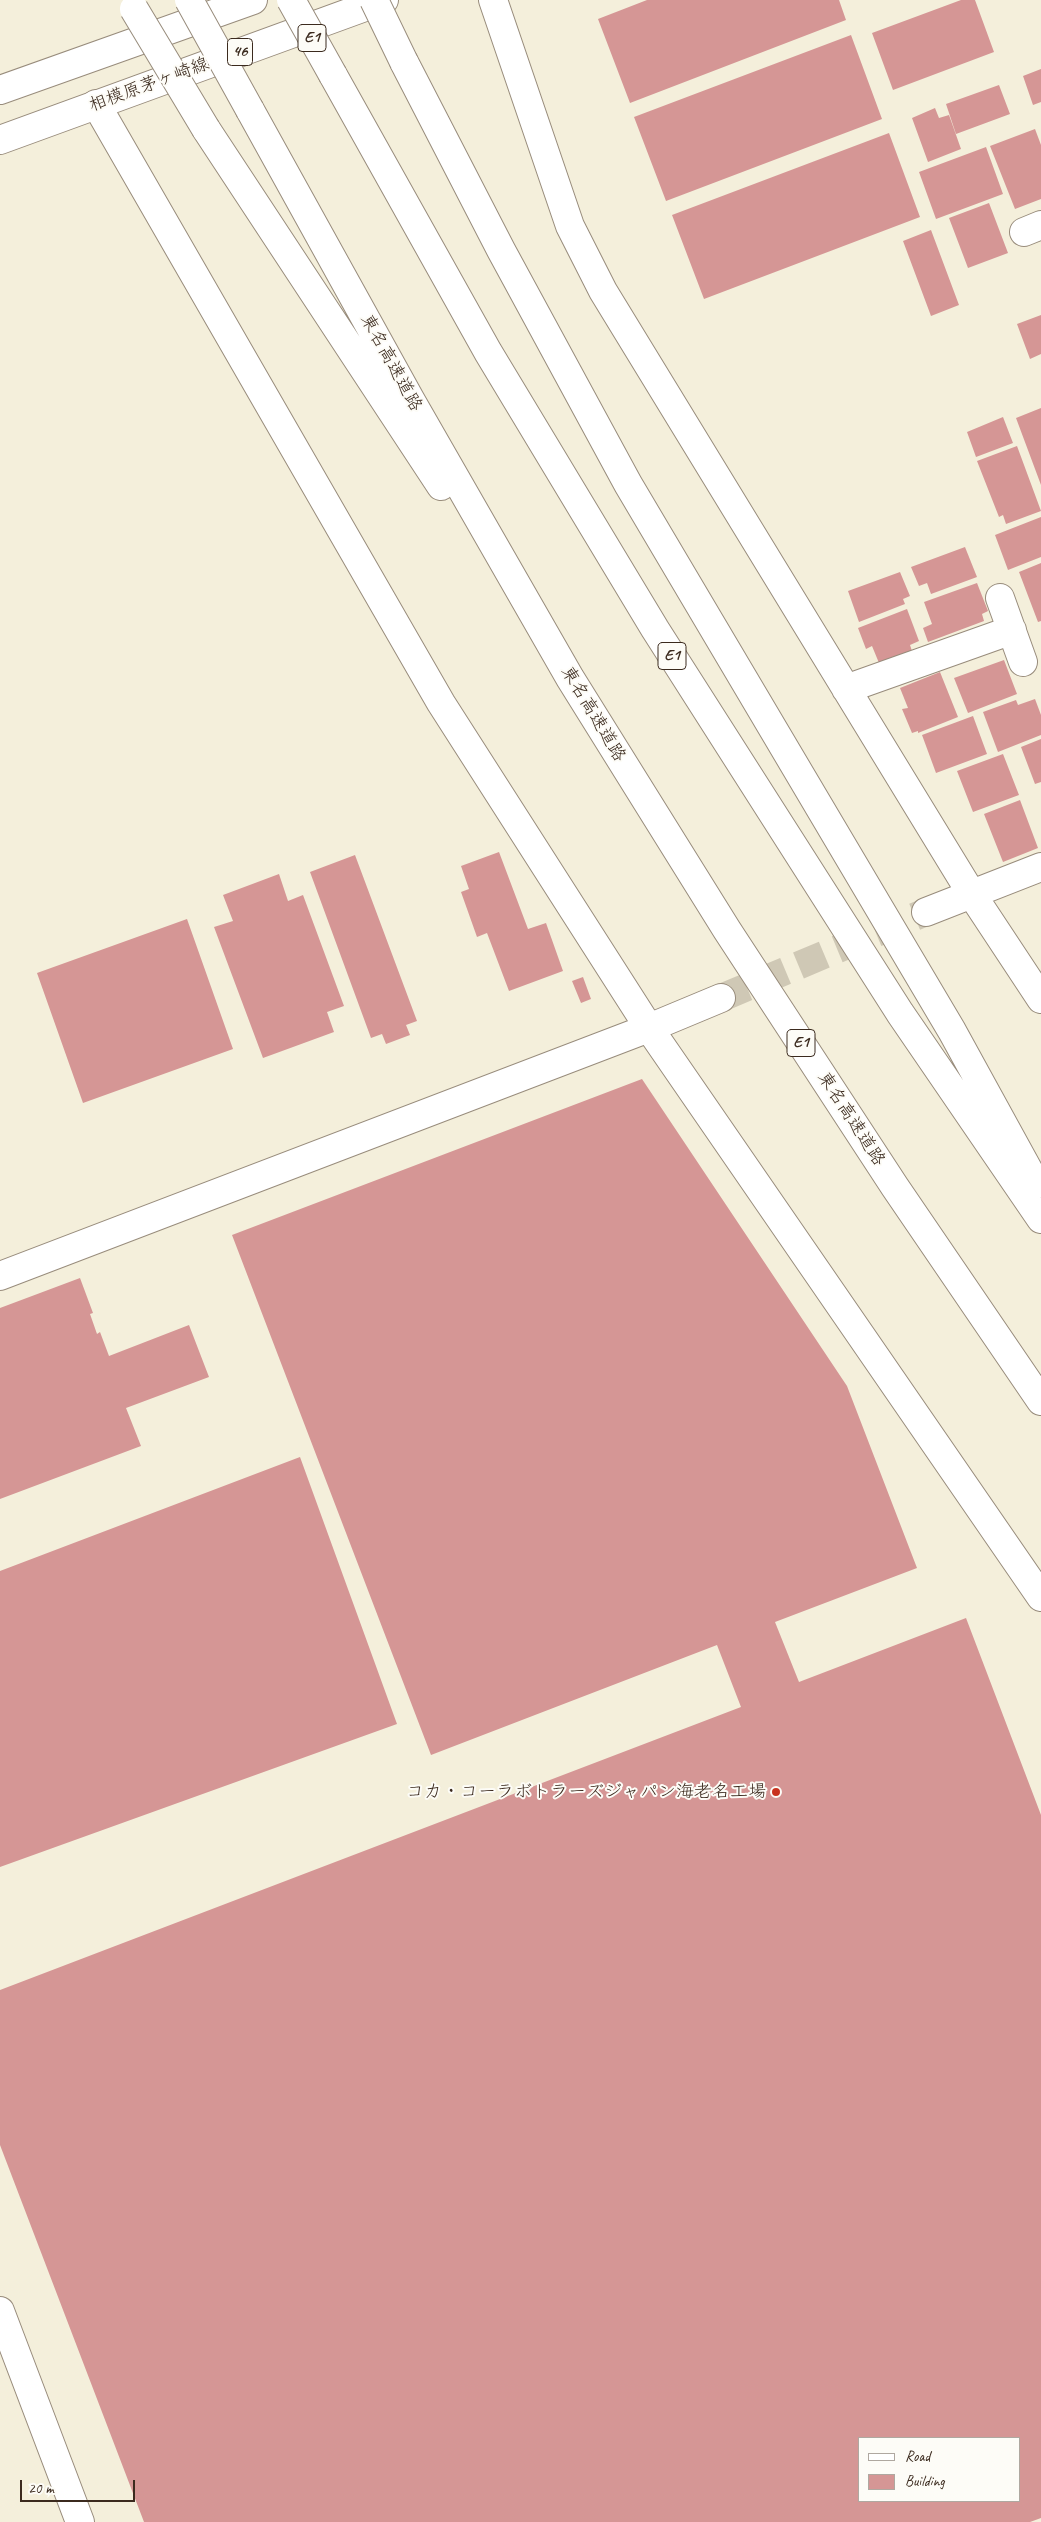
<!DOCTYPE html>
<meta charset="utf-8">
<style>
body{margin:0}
#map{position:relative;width:1041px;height:2522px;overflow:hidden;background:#f4efdb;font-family:Caveat,sans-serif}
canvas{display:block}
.legend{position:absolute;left:858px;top:2437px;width:162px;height:65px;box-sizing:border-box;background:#fdfcf7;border:1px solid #afa8a0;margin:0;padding:6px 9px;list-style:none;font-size:15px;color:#3b2a1e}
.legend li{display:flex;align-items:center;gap:10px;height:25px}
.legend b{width:25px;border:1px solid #afa8a0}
.scale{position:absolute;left:20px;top:2480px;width:115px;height:22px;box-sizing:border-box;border:2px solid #3b2a1e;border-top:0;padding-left:6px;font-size:15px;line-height:18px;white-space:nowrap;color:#3b2a1e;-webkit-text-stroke:4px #fdfcf7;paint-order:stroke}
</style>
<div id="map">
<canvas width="1041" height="2522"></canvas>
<ul class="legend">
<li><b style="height:6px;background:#fff"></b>Road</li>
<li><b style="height:14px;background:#d59695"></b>Building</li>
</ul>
<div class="scale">20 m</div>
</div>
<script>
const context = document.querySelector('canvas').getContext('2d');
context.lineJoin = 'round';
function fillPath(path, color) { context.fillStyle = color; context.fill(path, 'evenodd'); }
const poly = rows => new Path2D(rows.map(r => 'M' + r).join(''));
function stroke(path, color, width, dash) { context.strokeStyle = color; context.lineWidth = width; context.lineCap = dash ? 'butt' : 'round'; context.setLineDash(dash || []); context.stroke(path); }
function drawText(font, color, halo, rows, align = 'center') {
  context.font = font + ' Caveat,"Klee One",sans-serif'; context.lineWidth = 4; context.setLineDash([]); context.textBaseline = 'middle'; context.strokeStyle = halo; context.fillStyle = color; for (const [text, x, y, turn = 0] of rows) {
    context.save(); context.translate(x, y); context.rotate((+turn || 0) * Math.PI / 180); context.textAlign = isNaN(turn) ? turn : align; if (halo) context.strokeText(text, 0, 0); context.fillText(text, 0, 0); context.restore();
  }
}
fillPath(poly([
 [647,0,839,0,846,20,630,103,598,19],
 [961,0,975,0,994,52,893,90,872,33],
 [851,35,882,119,666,201,634,117],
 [1041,69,1041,102,1033,105,1023,76],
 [999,85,1010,114,956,134,946,104],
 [935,108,939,118,949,115,961,149,928,162,912,118],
 [1035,129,1041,145,1041,199,1015,209,990,146],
 [889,133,920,217,704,299,672,215],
 [986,147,1003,194,936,219,919,172],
 [989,203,1008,253,968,268,949,218],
 [931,230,959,305,931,316,903,241],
 [1041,315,1041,354,1030,359,1017,324],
 [1041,408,1041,485,1016,418],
 [1003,417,1013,443,976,457,967,432],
 [1017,446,1041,511,1006,524,1003,515,999,517,977,461],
 [1041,517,1041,557,1008,570,995,535],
 [965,547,977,577,931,594,927,583,919,586,911,567],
 [1041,563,1041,621,1038,622,1019,572],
 [900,572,910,596,903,599,905,604,859,622,848,591],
 [977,583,988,611,982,614,984,621,928,642,923,628,932,624,924,602],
 [907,609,919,641,910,645,912,651,879,663,872,646,866,649,858,628],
 [1004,660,1017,694,968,713,954,678],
 [940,672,958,717,918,733,918,731,912,733,902,709,908,708,900,688],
 [1035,699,1041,715,1041,735,998,752,983,712,1016,700,1018,705],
 [973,716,987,754,936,773,922,735],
 [1041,739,1041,782,1035,784,1021,747],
 [1003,754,1019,795,973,812,957,771],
 [1020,800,1038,848,1003,862,984,814],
 [499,852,528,929,546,923,563,971,509,991,487,933,477,937,461,892,469,889,461,866],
 [355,855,417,1021,406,1025,410,1035,386,1044,382,1034,371,1038,310,872],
 [279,874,288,901,303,895,344,1006,327,1012,334,1032,263,1058,214,927,233,921,223,895],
 [187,919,233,1049,83,1103,37,973],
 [583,977,591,999,581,1003,572,981],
 [642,1079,847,1386,917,1568,775,1622,799,1682,966,1618,1041,1815,1041,2518,1030,2522,144,2522,0,2145,0,1990,741,1707,717,1645,431,1755,232,1235],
 [860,2438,1020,2438,1020,2501,860,2501],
 [80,1278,93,1313,90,1314,97,1334,100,1332,109,1356,189,1325,209,1377,126,1408,141,1446,0,1499,0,1308],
 [300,1457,397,1724,0,1867,0,1571]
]), '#d59695');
stroke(poly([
 [721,998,926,912]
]), '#cfc8b5', 28, [28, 14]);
const minor = poly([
 [493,0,570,226,603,291,971,893,1041,999],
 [96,104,441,703,649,1028,1041,1597],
 [1024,232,1041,225],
 [1000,598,1023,662],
 [846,689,1012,630],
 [926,912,1041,867],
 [0,1276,649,1028,721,998]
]);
const major = poly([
 [0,90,253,0],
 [0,140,384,0],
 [0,2311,80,2522]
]);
const highway = poly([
 [404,62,501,250,628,484,952,1031,1036,1184],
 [333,75,488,352,655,629,900,1013,1041,1219],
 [250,110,410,399,570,678,727,930,895,1187,1041,1401],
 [206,129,441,486]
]);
stroke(minor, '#988c7c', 30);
stroke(major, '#988c7c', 30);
stroke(highway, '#988c7c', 30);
stroke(minor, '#fff', 28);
stroke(major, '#fff', 28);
stroke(highway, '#fff', 28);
const highwayBridge = poly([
 [189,0,250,110],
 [291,0,333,75],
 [374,0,404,62],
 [134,9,206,129]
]);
stroke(highwayBridge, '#988c7c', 30, []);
stroke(highwayBridge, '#fff', 28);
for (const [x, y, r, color] of [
 [776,1792,5,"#c8321e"]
]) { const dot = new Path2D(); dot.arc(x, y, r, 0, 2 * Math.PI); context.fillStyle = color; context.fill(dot); stroke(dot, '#fdfcf7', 2); }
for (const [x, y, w] of [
 [312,38,28],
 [240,52,25],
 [672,656,28],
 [801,1043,28]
]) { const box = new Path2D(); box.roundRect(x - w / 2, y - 13.5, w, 27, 4); context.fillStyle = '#fdfcf7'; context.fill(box); stroke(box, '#3b2a1e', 1); }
drawText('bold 16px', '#3b2a1e', null, [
 ["E1",312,38],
 ["46",240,52],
 ["E1",672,656],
 ["E1",801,1043]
]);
drawText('18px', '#3b2a1e', '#fdfcf7', [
 ["相模原茅ヶ崎線",149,85,-20],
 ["東名高速道路",391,363,61],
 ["東名高速道路",593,714,59],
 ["東名高速道路",851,1119,57]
]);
drawText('18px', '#3b2a1e', '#fdfcf7', [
 ["コカ・コーラボトラーズジャパン海老名工場",766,1792]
], 'right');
</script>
